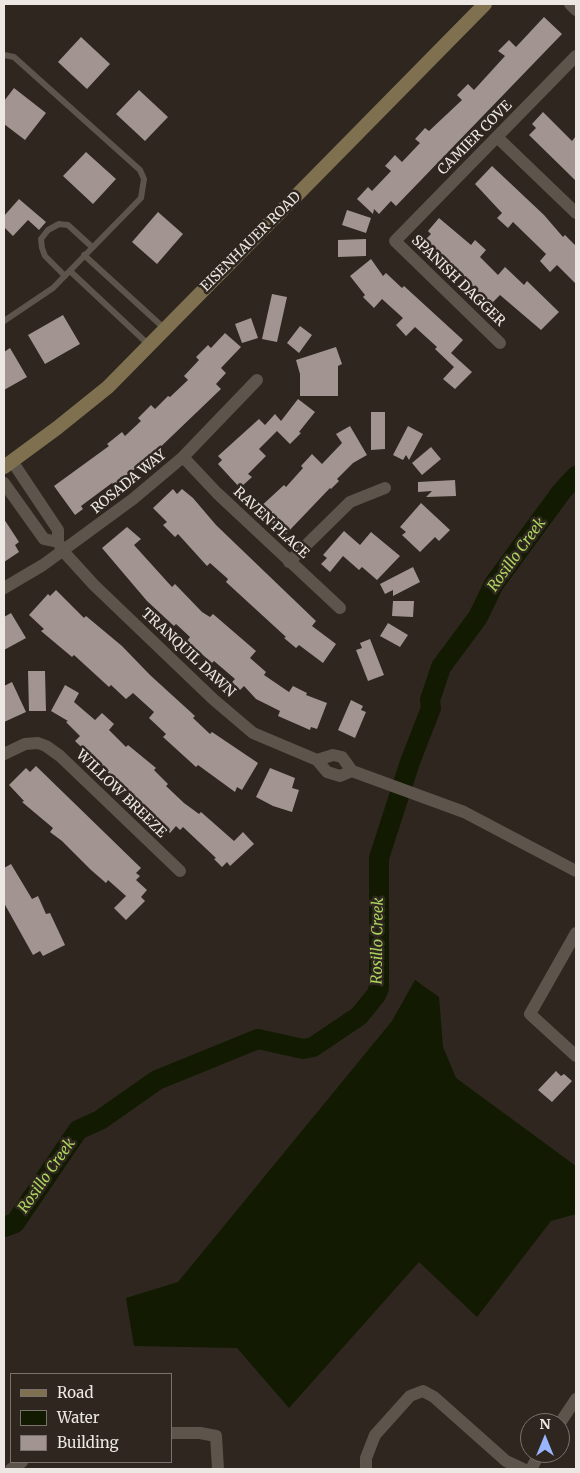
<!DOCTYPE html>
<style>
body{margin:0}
#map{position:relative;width:580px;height:1473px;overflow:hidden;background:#2e261f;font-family:Merriweather,serif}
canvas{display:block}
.frame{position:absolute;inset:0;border:5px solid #ece7e2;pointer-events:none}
.legend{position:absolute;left:10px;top:1373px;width:162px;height:90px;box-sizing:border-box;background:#2e261f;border:1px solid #7a736d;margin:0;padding:6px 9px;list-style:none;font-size:15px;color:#ece7e2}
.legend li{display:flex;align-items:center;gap:10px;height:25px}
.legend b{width:25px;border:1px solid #7a736d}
.north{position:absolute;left:520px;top:1413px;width:50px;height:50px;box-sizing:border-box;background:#2e261f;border:1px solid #7a736d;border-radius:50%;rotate:0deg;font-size:14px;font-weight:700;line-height:20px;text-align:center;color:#ece7e2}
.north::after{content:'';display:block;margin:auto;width:18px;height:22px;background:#98b5fd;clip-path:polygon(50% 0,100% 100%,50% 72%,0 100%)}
</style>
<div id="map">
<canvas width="580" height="1473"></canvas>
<div class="frame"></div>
<ul class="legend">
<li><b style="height:6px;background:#7f7150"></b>Road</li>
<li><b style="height:14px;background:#121b01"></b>Water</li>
<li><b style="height:14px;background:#a29491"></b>Building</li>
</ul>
<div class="north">N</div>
</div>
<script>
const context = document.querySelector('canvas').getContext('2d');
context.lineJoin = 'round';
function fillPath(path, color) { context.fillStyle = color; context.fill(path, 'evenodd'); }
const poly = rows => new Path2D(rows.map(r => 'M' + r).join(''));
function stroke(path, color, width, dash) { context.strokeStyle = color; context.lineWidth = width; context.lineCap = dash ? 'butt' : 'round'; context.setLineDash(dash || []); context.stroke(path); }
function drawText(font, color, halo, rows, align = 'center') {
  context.font = font + ' Merriweather,serif'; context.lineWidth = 5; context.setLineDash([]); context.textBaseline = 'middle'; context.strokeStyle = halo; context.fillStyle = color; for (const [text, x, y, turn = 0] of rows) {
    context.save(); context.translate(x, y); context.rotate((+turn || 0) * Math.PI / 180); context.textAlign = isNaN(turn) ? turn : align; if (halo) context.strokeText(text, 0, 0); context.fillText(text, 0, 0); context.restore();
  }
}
fillPath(poly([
 [415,980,439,997,443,1047,456,1078,576,1166,576,1214,551,1221,477,1317,419,1262,289,1408,237,1348,134,1346,126,1298,178,1282,392,1021]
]), '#121b01');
stroke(poly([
 [4,1227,15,1223,78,1130,100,1120,157,1080,258,1039,303,1049,313,1047,359,1016,376,995,379,988,379,858,410,762,431,708,430,700,441,667,478,617,494,584,562,491,576,476]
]), '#121b01', 20);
fillPath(poly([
 [544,17,562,34,396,206,391,201,379,214,374,209,373,214,357,199,368,187,372,191,391,171,385,166,395,155,402,162,420,143,415,139,425,128,429,131,462,100,457,95,468,84,474,90,505,56,498,51,509,40,516,47],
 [81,37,110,64,87,89,58,62],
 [14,88,46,113,25,140,4,124,4,101],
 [139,90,168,117,145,141,116,114],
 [543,112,572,141,576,136,576,181,529,135,536,128,532,124],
 [86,152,116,179,93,204,63,176],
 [492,166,544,215,563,237,565,235,576,246,576,284,557,265,550,272,540,261,546,254,513,222,508,228,497,218,502,213,475,184],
 [19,199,46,222,39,230,28,220,13,236,4,227,4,216],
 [347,210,371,218,366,233,342,225],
 [158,212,183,234,157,264,132,242],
 [439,218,471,245,475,240,486,250,480,257,498,275,505,267,524,285,527,281,559,312,541,330,500,295,491,304,425,240,431,234,428,231],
 [366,239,366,256,338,257,338,240],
 [371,259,383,276,386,273,402,288,404,286,463,340,451,353,472,372,455,389,443,379,454,367,435,349,437,347,415,327,406,336,396,325,403,318,382,299,374,308,363,297,365,295,350,276],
 [272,294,287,297,277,342,262,339],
 [63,315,80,344,45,364,28,335],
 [251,318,258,338,242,343,235,324],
 [300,326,312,335,299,353,287,343],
 [225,333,241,347,221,368,226,373,216,384,221,389,149,458,114,485,112,483,81,506,83,509,75,515,54,486,109,446,107,444,122,432,125,436,141,421,138,418,151,405,155,409,168,396,170,397,188,380,184,376,199,360,196,357,208,345,211,348],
 [336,347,342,364,338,366,338,396,300,396,300,374,296,360],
 [10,348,27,377,4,390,4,352],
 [298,399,315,412,299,432,301,433,290,444,277,431,259,449,266,456,248,474,252,477,240,488,218,464,222,460,218,456,259,419,265,425,275,414,281,421],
 [371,412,385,412,385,449,371,450],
 [350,426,367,455,353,463,337,479,339,481,331,489,330,488,286,534,280,531,258,509,284,485,286,487,303,468,301,466,312,454,322,464,342,443,336,434],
 [408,426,423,434,409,460,406,455,403,460,393,455],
 [431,447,441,459,422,475,412,463],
 [455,480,456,496,426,497,432,491,418,492,418,482],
 [173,489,177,494,182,489,193,498,216,525,316,621,312,626,336,644,323,663,299,645,296,648,284,638,286,637,226,582,228,579,210,563,207,566,178,534,175,537,163,525,167,522,153,508],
 [421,503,450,530,439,541,435,537,420,552,402,535,406,532,400,527],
 [4,519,19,542,15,545,19,552,4,562],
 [127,527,141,539,134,545,172,587,175,584,202,612,210,617,213,614,256,651,250,658,266,672,264,675,289,692,293,686,307,693,306,695,327,703,317,729,311,727,310,730,278,716,280,711,256,699,244,686,240,690,232,682,235,679,214,661,212,663,187,641,190,637,176,624,174,626,147,601,102,548],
 [344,531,360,545,371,532,400,556,377,580,362,567,359,570,343,556,330,572,321,564,327,558,323,555],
 [413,567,420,582,393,596,393,590,385,594,380,584],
 [56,590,84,618,86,616,122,646,150,675,195,716,193,718,210,734,212,732,258,763,242,790,237,787,235,792,198,765,196,767,163,737,166,734,149,718,154,712,133,693,126,699,111,685,109,687,74,655,72,657,41,631,44,629,29,615,48,594,50,596],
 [393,601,414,601,413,617,392,616],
 [11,613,26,638,4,650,4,617],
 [388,623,408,635,400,647,380,636],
 [370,639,384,675,368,681,356,650,362,648,360,643],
 [28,671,45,671,46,711,29,711],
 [12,682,26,712,4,722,4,686],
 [65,685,79,693,74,702,95,720,102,713,114,724,109,730,126,747,128,745,156,768,154,770,168,784,166,786,184,803,199,814,201,812,234,841,243,832,254,844,230,866,227,862,222,867,214,859,216,858,183,827,180,830,176,826,170,833,75,741,80,736,66,722,68,721,51,711],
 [351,700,363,706,361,710,366,712,355,738,338,730],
 [36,766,141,868,136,873,140,876,136,880,147,890,141,897,145,901,126,920,114,908,126,896,108,880,106,883,91,870,62,841,50,832,53,828,22,802,24,801,9,785,26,768,30,772],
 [270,768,295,778,292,788,299,790,292,812,273,806,256,797],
 [11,864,32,899,38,896,46,914,50,913,65,945,43,956,40,951,33,955,4,903,4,868],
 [556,1071,561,1076,564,1074,572,1081,552,1102,538,1090]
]), '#a29491');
stroke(poly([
 [4,55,14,57,140,170,144,179,141,198,53,288,4,321],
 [84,255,165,329],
 [70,271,149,345],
 [65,276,45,256,42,248,41,239,48,230,59,224,68,225,92,247]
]), '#5d544c', 6);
stroke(poly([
 [570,4,576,10],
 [497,137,576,213],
 [500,343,395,241,576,56],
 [183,457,217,493,340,608],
 [12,461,58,530,58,542,63,551,94,585,213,699,253,733,317,760,327,772,340,776,352,771],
 [4,483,44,539,58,542],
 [289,562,350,502,385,488],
 [4,588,43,565,133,499,183,457,257,380],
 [4,754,25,744,38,743,46,746,60,756,180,871],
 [317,760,333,755,342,757,352,771,464,812,576,871],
 [576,933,530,1014,576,1056],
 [560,1423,576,1399],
 [171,1433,200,1433,216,1436,218,1469],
 [11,1469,22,1462],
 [366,1469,366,1458,375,1435,410,1396,423,1391,434,1397,506,1461,523,1469],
 [531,1469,540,1453]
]), '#5d544c', 12);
stroke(poly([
 [4,467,57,428,108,387,485,4]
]), '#7f7150', 14);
drawText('14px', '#ece7e2', '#2e261f', [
 ["CAMIER COVE",475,138,-45],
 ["EISENHAUER ROAD",251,242,-45],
 ["SPANISH DAGGER",458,281,44],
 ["ROSADA WAY",129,482,-39],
 ["RAVEN PLACE",271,523,43],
 ["TRANQUIL DAWN",188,653,43],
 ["WILLOW BREEZE",121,794,44]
]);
drawText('italic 15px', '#acd65d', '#2e261f', [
 ["Rosillo Creek",517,555,-54],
 ["Rosillo Creek",378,941,-89],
 ["Rosillo Creek",47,1176,-55]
]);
</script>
